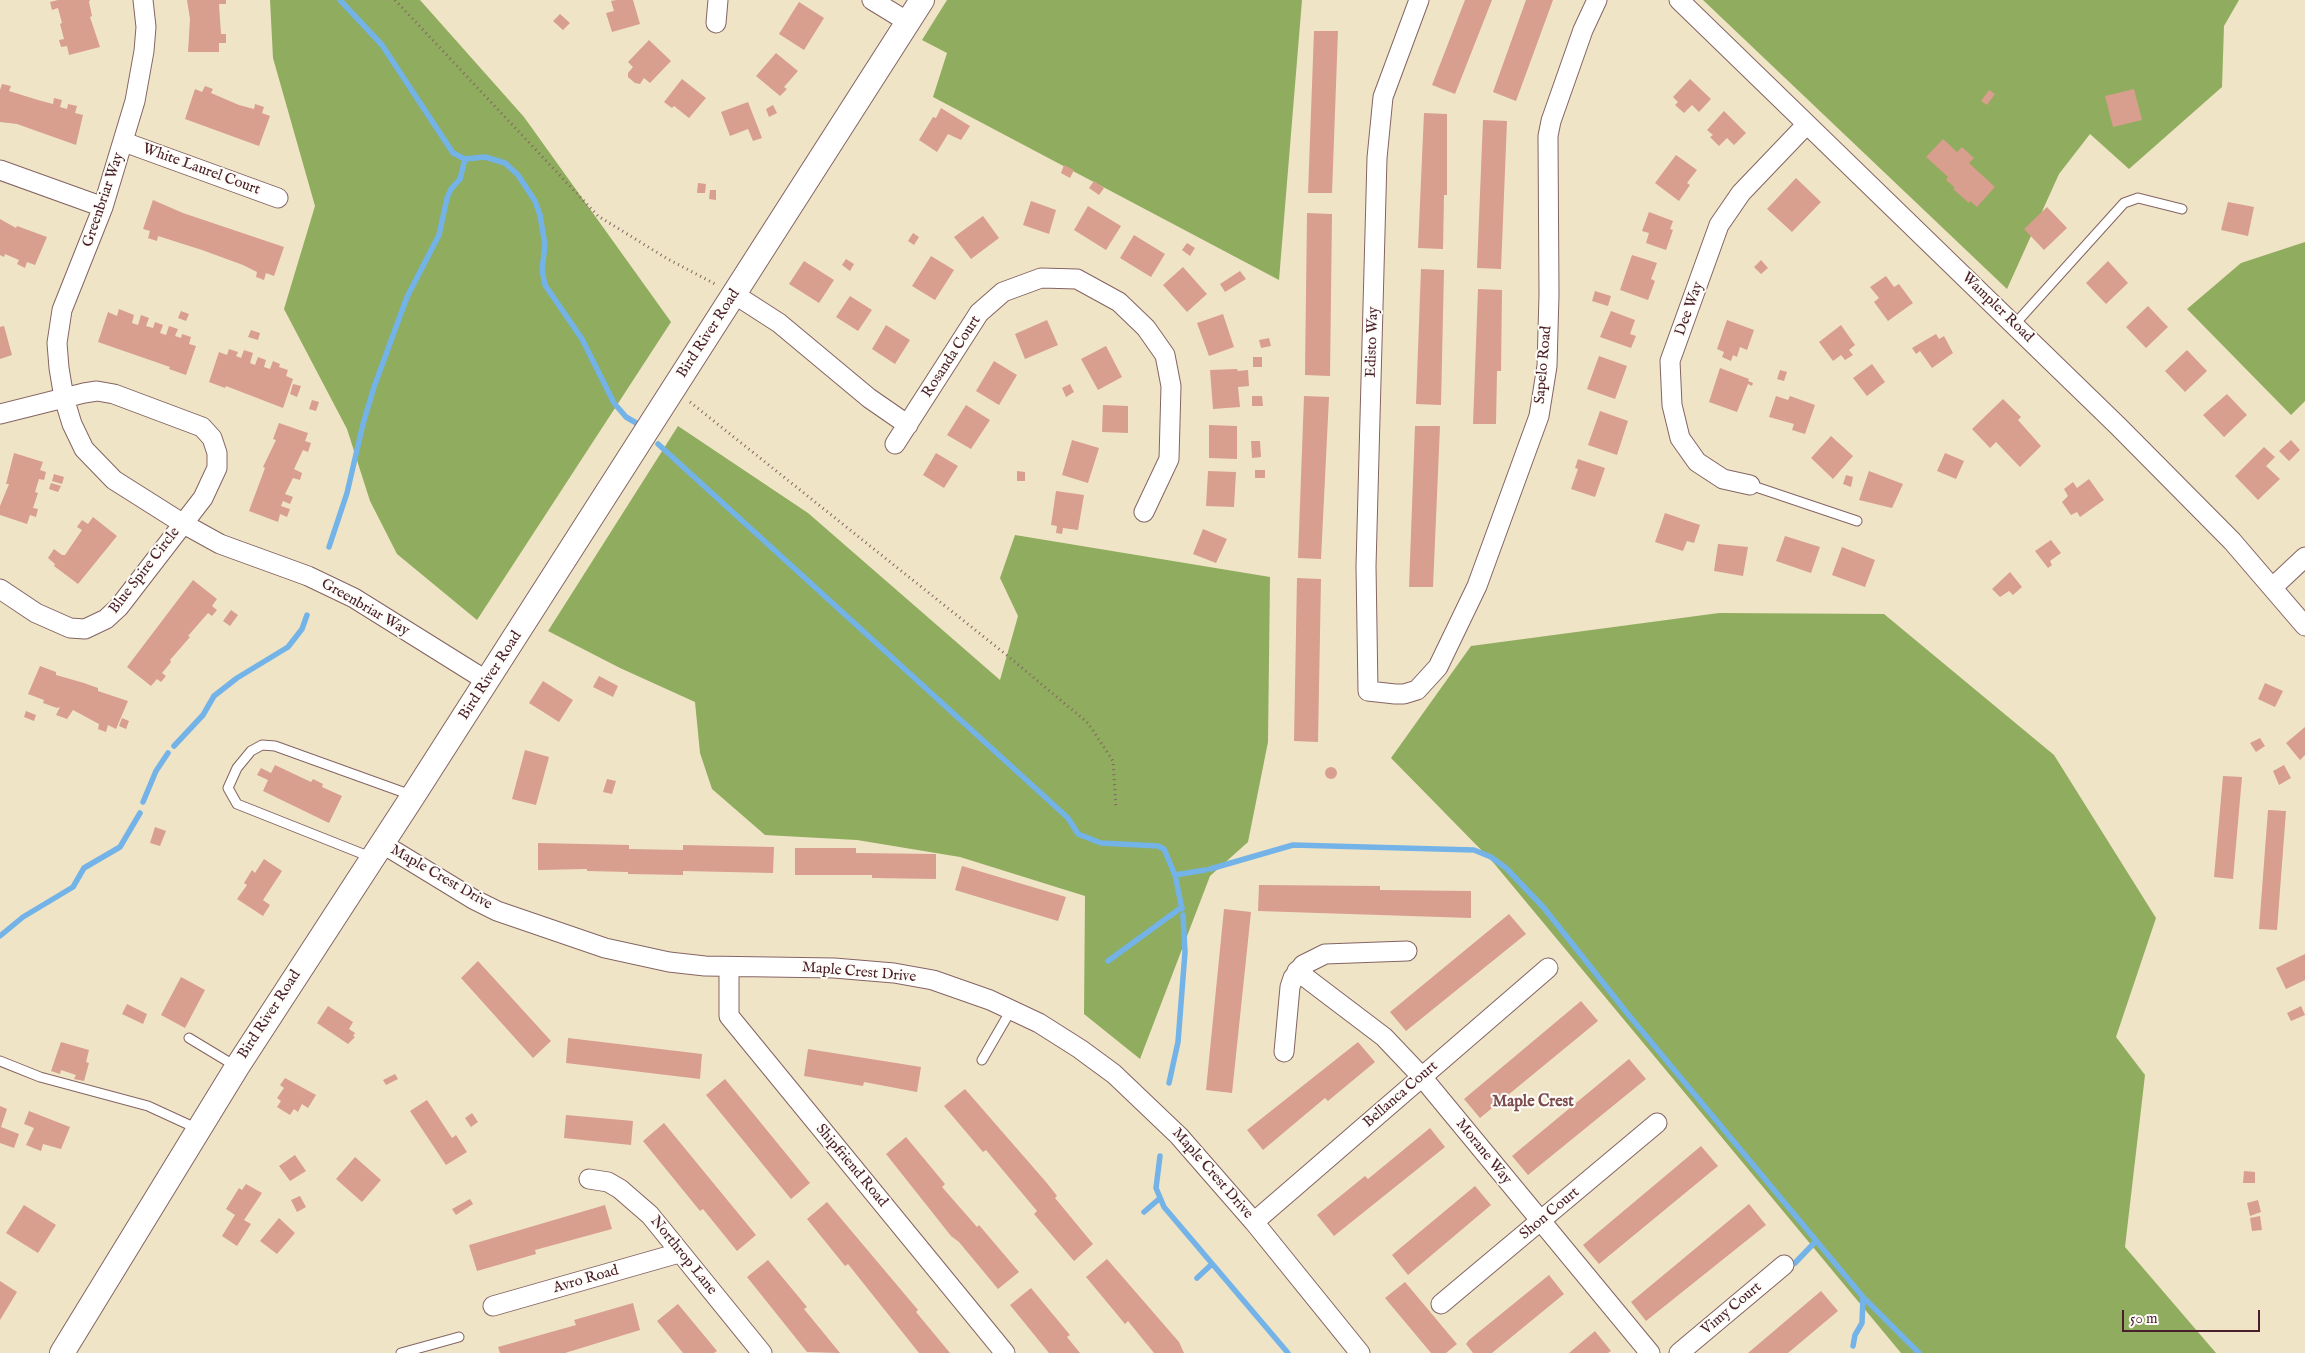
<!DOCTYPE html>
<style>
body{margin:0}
#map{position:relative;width:2305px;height:1353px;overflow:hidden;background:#f0e4c7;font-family:"IM FELL English",serif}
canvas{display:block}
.scale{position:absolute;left:2122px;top:1310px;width:138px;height:22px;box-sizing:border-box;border:2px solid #4a1f2b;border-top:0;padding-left:6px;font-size:15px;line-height:18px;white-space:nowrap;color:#4a1f2b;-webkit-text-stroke:4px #fdfcf7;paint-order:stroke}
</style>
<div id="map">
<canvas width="2305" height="1353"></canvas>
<div class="scale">50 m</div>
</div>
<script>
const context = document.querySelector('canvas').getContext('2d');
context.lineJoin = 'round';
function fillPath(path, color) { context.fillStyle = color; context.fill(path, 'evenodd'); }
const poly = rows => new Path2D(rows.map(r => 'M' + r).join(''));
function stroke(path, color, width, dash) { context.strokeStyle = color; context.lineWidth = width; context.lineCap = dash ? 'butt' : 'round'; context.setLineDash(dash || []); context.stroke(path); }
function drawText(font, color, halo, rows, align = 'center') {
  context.font = font + ' "IM FELL English",serif'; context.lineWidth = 4; context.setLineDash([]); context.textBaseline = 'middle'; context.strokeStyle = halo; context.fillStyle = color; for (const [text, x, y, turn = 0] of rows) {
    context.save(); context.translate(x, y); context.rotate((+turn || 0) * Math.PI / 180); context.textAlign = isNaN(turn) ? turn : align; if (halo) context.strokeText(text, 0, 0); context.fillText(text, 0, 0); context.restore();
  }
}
fillPath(poly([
 [270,0,420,0,524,117,671,322,477,620,397,554,370,501,347,429,284,309,315,206,273,58],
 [947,0,1302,0,1279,280,933,97,947,53,922,40],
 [1703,0,2239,0,2224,26,2222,87,2129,169,2090,134,2059,174,2007,289],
 [2305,242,2305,401,2291,415,2187,309,2241,263],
 [678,426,808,513,1000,680,1018,616,1000,578,1015,535,1270,577,1268,742,1248,842,1210,876,1140,1059,1084,1014,1085,896,960,857,857,840,765,835,712,789,700,753,695,702,620,668,548,631],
 [1719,613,1884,614,2054,755,2156,918,2116,1037,2145,1075,2125,1247,2216,1353,1901,1353,1492,861,1391,758,1471,646]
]), '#90ac5e');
stroke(poly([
 [340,0,382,45,453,153,465,159,485,157,505,163,518,175,535,201,540,215,545,245,542,270,545,285,582,339,614,403,626,417,638,424],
 [658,444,1068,818,1078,834,1101,843,1158,846,1164,849,1175,875,1182,909],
 [329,547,347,493,363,424,374,387,407,297,439,235,447,198,451,189,460,179,465,159],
 [174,746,203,715,214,696,237,678,288,647,302,629,307,615],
 [143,802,156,771,168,753],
 [1210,869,1293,845,1474,850,1491,857,1506,868,1544,908,1627,1013,1863,1297,1919,1353],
 [1175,875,1205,870],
 [0,936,23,917,73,887,84,868,120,847,140,813],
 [1108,961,1182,907],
 [1169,1083,1178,1042,1185,952,1183,915],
 [1160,1156,1156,1188,1164,1207,1288,1353],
 [1144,1212,1159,1199],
 [1795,1263,1816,1241],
 [1197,1278,1212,1264],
 [1853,1346,1855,1335,1862,1323,1863,1297]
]), '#73b3e7', 5.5);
fillPath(poly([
 [58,0,90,0,89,2,92,16,90,17,100,47,69,55,67,46,61,47,59,40,64,39,60,24,62,23,58,8,52,10,50,2],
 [187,0,226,0,226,4,219,4,221,34,226,34,226,43,219,43,219,52,188,52,190,19],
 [616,0,633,0,640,24,612,32,606,13,614,11,611,1],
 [1465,0,1492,0,1455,94,1432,85],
 [1526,0,1553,0,1516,101,1493,92],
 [799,2,824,18,804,50,779,34],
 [560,14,570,23,563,30,553,21],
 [1314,31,1338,31,1332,193,1308,193],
 [649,40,671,61,650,83,644,78,640,84,635,83,628,77,628,73,633,67,628,62],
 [776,53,798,71,784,87,787,89,780,96,756,76],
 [682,79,706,98,689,118,674,106,672,108,664,102],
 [1690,79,1711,99,1699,112,1692,105,1684,113,1675,105,1678,102,1673,97],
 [2,84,11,86,9,91,38,100,53,104,54,98,62,100,60,107,67,109,68,104,77,106,75,113,83,115,76,145,17,124,0,122,0,90],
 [205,86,213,89,211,93,239,105,254,109,255,104,264,107,262,113,270,116,259,146,185,119,195,89,202,92],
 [2134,89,2142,120,2113,127,2105,96],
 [1989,90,1995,94,1987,105,1981,101],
 [748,102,762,138,753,141,748,129,730,136,721,112],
 [773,105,777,113,769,117,766,109],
 [941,108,970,126,961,140,948,134,937,152,919,140,933,117,936,118],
 [1724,111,1746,133,1734,145,1727,138,1719,146,1710,137,1713,135,1707,130],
 [1424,113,1447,114,1447,195,1444,195,1443,249,1418,248],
 [1483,120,1507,121,1501,269,1477,268],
 [1943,139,1957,152,1962,147,1974,158,1969,163,1995,187,1977,207,1970,201,1969,203,1953,189,1955,188,1946,180,1948,177,1926,157],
 [1676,155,1697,170,1687,183,1690,185,1679,201,1655,183],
 [1064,165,1074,170,1070,178,1061,173],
 [1796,178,1821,202,1792,232,1767,209],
 [1094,181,1104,188,1099,195,1089,188],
 [698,183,706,184,705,193,697,193],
 [710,190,716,190,716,200,709,199],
 [153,200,183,213,284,247,274,276,266,273,264,280,256,277,257,272,243,265,202,250,158,236,157,241,148,238,150,231,143,229],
 [1031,201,1056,210,1049,234,1023,225],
 [2228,202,2254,207,2248,236,2221,230],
 [1088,206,1121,226,1106,250,1074,230],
 [2047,207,2067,228,2044,250,2024,229],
 [1649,212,1673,221,1670,229,1673,230,1666,250,1646,243,1649,233,1642,231],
 [1307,213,1332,214,1330,376,1305,375],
 [983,216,999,238,971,259,954,237],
 [0,219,16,228,17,226,47,237,35,265,27,262,25,268,17,264,19,260,5,254,4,257,0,255],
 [913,233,919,237,914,245,908,241],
 [1134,235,1165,254,1151,277,1120,258],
 [1187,243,1195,248,1190,256,1182,250],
 [1632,255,1657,263,1651,279,1655,281,1648,300,1620,290],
 [931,256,954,270,935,300,912,286],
 [846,259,854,264,850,271,842,265],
 [1761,260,1768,268,1761,274,1754,267],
 [804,261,834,280,819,303,789,284],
 [2108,261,2128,283,2106,304,2086,283],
 [1183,267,1207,294,1187,312,1163,285],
 [1421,269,1444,270,1441,405,1416,404],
 [1240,271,1246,279,1225,292,1220,284],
 [1886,276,1894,287,1899,284,1913,303,1888,321,1874,302,1879,298,1870,287],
 [1478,289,1502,290,1501,371,1497,371,1496,424,1473,424],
 [1595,291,1611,296,1608,306,1592,301],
 [850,296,872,310,858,331,836,317],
 [2148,306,2168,327,2146,348,2126,327],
 [119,309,134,315,132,323,138,325,141,315,149,318,146,326,153,328,155,322,163,325,160,333,166,335,169,326,178,329,175,336,181,338,182,334,191,337,189,344,196,346,186,375,169,369,170,367,98,342,108,312,117,316],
 [181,311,189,314,186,321,178,318],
 [1611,311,1635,320,1630,334,1636,336,1631,348,1600,337],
 [1223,314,1234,347,1209,356,1197,323],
 [1047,320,1058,345,1025,359,1015,334],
 [1727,320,1754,330,1747,350,1740,347,1737,357,1733,355,1731,361,1722,357,1724,352,1717,349],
 [886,325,910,340,895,364,872,349],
 [1841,325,1855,345,1849,350,1853,355,1845,360,1841,355,1833,361,1819,342],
 [4,326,12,355,0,359,0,327],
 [251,330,260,333,258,340,248,337],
 [1936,334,1939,339,1944,336,1953,353,1932,368,1920,351,1916,354,1912,348],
 [1269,338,1271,346,1261,348,1259,340],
 [1106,346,1122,377,1098,390,1081,359],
 [229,349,238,352,236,356,241,358,244,350,253,353,250,363,255,365,258,357,266,360,264,367,270,369,273,361,280,364,279,367,288,370,286,376,293,379,283,408,226,386,225,388,209,382,219,352,227,355],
 [2187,350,2207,371,2185,392,2165,371],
 [1599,356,1627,366,1615,399,1587,389],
 [1253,357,1262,357,1262,367,1253,367],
 [994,361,1017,375,999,405,976,391],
 [1872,364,1885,382,1867,396,1853,378],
 [1720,368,1749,379,1748,381,1753,383,1752,386,1748,384,1737,412,1709,402],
 [1237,369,1238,371,1248,370,1249,386,1238,387,1240,407,1213,409,1210,370],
 [1780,370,1787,372,1784,381,1777,379],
 [293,384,301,386,297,397,290,394],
 [1070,384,1074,392,1066,397,1062,388],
 [2227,394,2247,415,2224,437,2203,415],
 [1252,396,1262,396,1263,406,1252,406],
 [1304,396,1329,397,1321,559,1298,558],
 [1776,396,1788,400,1790,396,1815,405,1805,434,1792,430,1794,424,1769,417],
 [2003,399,2021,417,2018,420,2041,446,2020,467,1996,442,1990,448,1972,429],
 [312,400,319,402,316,411,309,409],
 [966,405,990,420,971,449,947,435],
 [1103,405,1128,406,1128,433,1102,432],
 [1600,411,1628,421,1617,455,1588,445],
 [279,423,308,433,305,441,311,443,308,452,303,450,294,469,302,473,300,480,293,478,285,494,293,497,290,504,283,501,281,506,290,509,287,517,280,514,278,522,249,511,265,468,263,467,276,440,273,439],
 [1209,425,1237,426,1237,459,1209,458],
 [1415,426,1440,426,1433,587,1409,587],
 [1831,436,1853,456,1833,479,1811,458],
 [1072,440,1099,448,1088,483,1062,475],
 [2291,440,2300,450,2289,461,2279,451],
 [1251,441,1260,441,1261,457,1252,458],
 [2264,447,2275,457,2266,466,2280,479,2258,500,2235,476],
 [14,453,43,462,40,470,46,472,44,480,39,479,35,492,38,493,33,508,38,509,36,517,30,515,27,524,0,515,0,506,9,484,6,484],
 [936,453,958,466,944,488,923,475],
 [1945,453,1964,461,1956,479,1937,471],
 [1578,459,1605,468,1595,497,1571,489,1578,469,1575,468],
 [1255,470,1265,470,1265,478,1255,478],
 [1017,471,1025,472,1025,481,1017,481],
 [1208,471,1236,472,1234,507,1206,506],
 [1869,471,1903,484,1892,508,1859,500],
 [54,474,64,477,62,484,52,481],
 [1846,475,1853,477,1851,487,1843,484],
 [2089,479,2104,500,2080,517,2077,512,2071,515,2062,502,2068,496,2064,489,2073,482,2077,488],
 [51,483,61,486,58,492,49,489],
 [1056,491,1084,495,1078,530,1063,528,1062,534,1056,533,1057,526,1051,525],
 [1665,513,1700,525,1694,543,1687,541,1683,551,1655,542],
 [93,517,117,536,78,584,54,566,55,564,48,558,54,549,62,555,65,555,82,530,77,527,82,520,88,524],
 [1203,529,1227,539,1216,563,1193,554],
 [1785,536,1820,547,1811,573,1776,561],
 [2051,540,2061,553,2050,561,2052,565,2048,568,2035,551],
 [1718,544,1748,547,1743,576,1714,571],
 [1842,547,1875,560,1865,587,1832,575],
 [2010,572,2022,587,2013,595,2009,591,2000,597,1992,589],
 [1297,578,1321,579,1318,742,1294,741],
 [193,580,217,599,212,606,217,610,212,616,208,613,188,636,190,637,170,660,171,662,162,673,166,676,161,682,157,679,151,686,127,667],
 [231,610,238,615,230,626,223,621],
 [40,666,56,672,56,675,84,683,98,688,98,691,128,701,116,729,108,725,106,732,98,729,99,724,73,710,67,719,56,715,60,707,57,708,43,703,44,700,28,694],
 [599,676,618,686,613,697,593,687],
 [543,681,573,700,559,722,529,703],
 [2265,683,2283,691,2275,707,2258,699],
 [26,711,36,715,34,721,24,717],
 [122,718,129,721,126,729,119,726],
 [2305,727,2305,755,2300,760,2286,743],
 [2260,738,2265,746,2256,752,2250,743],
 [525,750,549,757,536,805,512,799],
 [275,765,311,782,313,779,323,784,322,787,342,796,329,823,263,791,268,780,257,775,261,768,271,773],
 [2284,765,2291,778,2279,785,2273,771],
 '1325 773a6 6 0 1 1 12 0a6 6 0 1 1-12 0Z',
 [2223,776,2242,777,2233,879,2214,877],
 [607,779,616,781,612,794,603,792],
 [2268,810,2286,811,2277,930,2259,929],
 [155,827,166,831,160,846,150,843],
 [538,843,629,845,629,849,683,850,683,845,774,847,773,873,683,871,683,875,628,874,628,872,587,871,587,869,538,870],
 [795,848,856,848,856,853,936,854,936,879,872,878,872,875,795,875],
 [264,859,282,871,263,900,270,905,263,916,237,899,247,885,244,883,252,870,255,873],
 [962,866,1066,897,1058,921,955,890],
 [1259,885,1380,886,1380,890,1471,891,1471,918,1258,911],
 [1224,909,1251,912,1232,1093,1206,1090],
 [1509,914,1526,934,1406,1031,1390,1012],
 [2305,954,2305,980,2286,989,2276,968],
 [478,961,551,1041,533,1058,461,978],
 [181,977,205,990,185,1028,161,1015],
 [1581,1001,1598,1021,1480,1118,1464,1099],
 [127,1004,147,1014,143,1024,122,1014],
 [328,1006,353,1022,349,1029,355,1033,353,1036,355,1037,348,1044,317,1023],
 [2301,1006,2305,1015,2291,1021,2287,1013],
 [568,1038,702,1054,700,1079,566,1063],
 [61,1042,89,1050,86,1062,89,1063,84,1081,74,1079,76,1075,61,1070,60,1074,51,1071],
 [1358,1042,1375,1062,1328,1101,1325,1098,1263,1150,1247,1130],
 [808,1049,921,1067,917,1092,864,1082,863,1086,804,1076],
 [1629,1059,1646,1079,1528,1175,1512,1156],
 [395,1074,398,1079,386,1085,383,1080],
 [285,1078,316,1095,308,1108,302,1104,298,1112,294,1109,290,1115,277,1107,281,1101,277,1098,284,1088,280,1085],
 [725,1079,810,1183,791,1199,706,1095],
 [965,1089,1046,1182,1054,1192,1057,1196,1055,1198,1093,1244,1074,1261,1034,1214,1037,1211,986,1150,983,1152,944,1106],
 [427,1100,452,1138,456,1135,467,1152,446,1165,410,1111],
 [0,1106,7,1109,1,1127,19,1134,14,1148,0,1143],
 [29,1111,70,1127,61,1149,43,1144,41,1151,26,1145,34,1128,24,1124],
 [472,1113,478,1122,471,1127,465,1118],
 [566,1115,633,1121,631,1145,564,1138],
 [664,1123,756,1235,737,1251,703,1209,700,1211,643,1141],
 [1430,1128,1445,1147,1334,1236,1317,1215,1365,1176,1368,1179],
 [906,1137,945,1184,942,1187,977,1227,979,1225,1019,1272,998,1289,959,1242,951,1236,886,1154],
 [1701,1146,1718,1166,1599,1264,1583,1245],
 [295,1155,306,1171,290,1181,279,1166],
 [355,1157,381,1180,362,1202,336,1179],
 [2244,1171,2255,1172,2255,1183,2243,1183],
 [246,1184,262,1193,244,1220,251,1224,237,1246,222,1236,235,1215,226,1209,239,1188,242,1190],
 [1475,1186,1491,1205,1408,1275,1392,1255],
 [300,1196,306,1207,297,1212,291,1200],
 [470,1199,473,1204,456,1215,452,1209],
 [2258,1200,2261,1212,2250,1216,2247,1203],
 [827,1202,918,1310,916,1312,950,1353,919,1353,848,1264,845,1266,807,1219],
 [1749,1204,1766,1225,1646,1321,1631,1302],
 [24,1205,56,1225,38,1253,6,1233],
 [605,1205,612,1229,535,1250,536,1254,477,1271,469,1245],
 [2260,1216,2262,1230,2252,1231,2250,1218],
 [279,1218,295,1233,277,1254,260,1241],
 [1107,1259,1179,1342,1184,1353,1154,1353,1128,1321,1125,1324,1086,1277],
 [768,1260,807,1307,804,1309,840,1353,807,1352,747,1277],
 [1549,1275,1564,1294,1492,1353,1473,1353,1466,1344,1469,1340],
 [0,1281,17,1292,0,1320],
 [1405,1282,1457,1344,1446,1353,1431,1353,1385,1298],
 [1031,1288,1070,1335,1067,1337,1080,1353,1049,1353,1010,1305],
 [1821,1291,1838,1311,1788,1353,1748,1353],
 [633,1303,640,1330,565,1353,500,1353,498,1347,576,1325,574,1320],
 [678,1304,717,1351,714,1353,683,1353,657,1321],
 [1595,1331,1611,1351,1608,1353,1569,1353]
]), '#d89e8e');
const service = poly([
 [2014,325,2124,203,2138,198,2182,209],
 [1750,485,1857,521],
 [373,858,237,804,228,788,237,768,251,751,262,745,275,746,411,795],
 [189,1038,237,1067],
 [982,1060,1011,1010],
 [0,1061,40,1077,148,1106,198,1129],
 [401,1353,459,1337]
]);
const minor = poly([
 [143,0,146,27,144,51,135,101,103,207,62,310,57,343,59,368,64,398,72,424,84,449,114,480,182,523,220,544,308,576,354,598,487,681],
 [872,0,908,22],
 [1419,0,1383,97,1377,158,1366,566,1368,691,1395,694,1404,694,1417,690,1438,667,1477,586,1539,416,1547,366,1549,295,1548,136,1551,121,1583,30,1597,0],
 [1679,0,2118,426,2232,541,2305,626],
 [716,23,718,0],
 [124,142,278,198],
 [0,170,103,207],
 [734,294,779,323,869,398,908,425],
 [0,414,84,393,97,391,114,394,202,427,212,438,217,453,217,468,203,498,119,607,106,619,85,629,70,628,36,613,0,589],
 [895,444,979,313,1003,292,1041,278,1077,279,1119,302,1146,328,1165,355,1171,386,1169,459,1144,512],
 [1750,485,1723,479,1697,462,1680,438,1672,405,1670,361,1719,225,1741,193,1806,125],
 [2273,587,2305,557],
 [383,844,473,899,497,911,605,948,669,962,705,966,834,968,894,973,933,980,990,1000,1039,1023,1080,1049,1114,1074,1179,1136,1254,1222,1360,1353],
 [729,967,729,1016,1005,1353],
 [1297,971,1384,1037,1422,1077,1650,1353],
 [1284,1052,1290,987,1293,978,1303,965,1325,954,1407,951],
 [589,1179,608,1182,620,1189,650,1215,762,1353],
 [1254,1222,1548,968],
 [1441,1304,1657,1123],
 [493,1306,679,1253],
 [1679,1353,1784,1265]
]);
const tertiary = poly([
 [62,1353,237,1067,413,796,922,0]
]);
stroke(service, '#846462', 11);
stroke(minor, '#846462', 21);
stroke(tertiary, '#846462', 26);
stroke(poly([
 [395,0,598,216,666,258,717,285],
 [690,402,1009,657,1088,723,1113,761,1116,808]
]), '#846462', 3, [1, 4]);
stroke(service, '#fff', 9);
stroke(minor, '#fff', 19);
stroke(tertiary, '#fff', 24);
drawText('15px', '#4a1f2b', '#fdfcf7', [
 ["White Laurel Court",201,170,20],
 ["Greenbriar Way",104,200,-71],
 ["Wampler Road",1997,308,44],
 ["Dee Way",1690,309,-70],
 ["Bird River Road",709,334,-57],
 ["Edisto Way",1373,342,-88],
 ["Rosanda Court",952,357,-57],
 ["Sapelo Road",1544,365,-85],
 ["Blue Spire Circle",145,571,-52],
 ["Greenbriar Way",365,608,30],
 ["Bird River Road",491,676,-57],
 ["Maple Crest Drive",441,878,30],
 ["Maple Crest Drive",859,973,5],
 ["Bird River Road",270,1015,-57],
 ["Bellanca Court",1401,1095,-41],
 ["Morane Way",1483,1152,51],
 ["Shipfriend Road",851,1166,50],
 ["Maple Crest Drive",1212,1174,49],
 ["Shon Court",1550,1214,-40],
 ["Northrop Lane",683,1256,51],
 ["Avro Road",586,1280,-16],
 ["Vimy Court",1732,1309,-40]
]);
drawText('bold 16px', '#7c4b4e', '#fdfcf7', [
 ["Maple Crest",1533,1103]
]);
</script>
